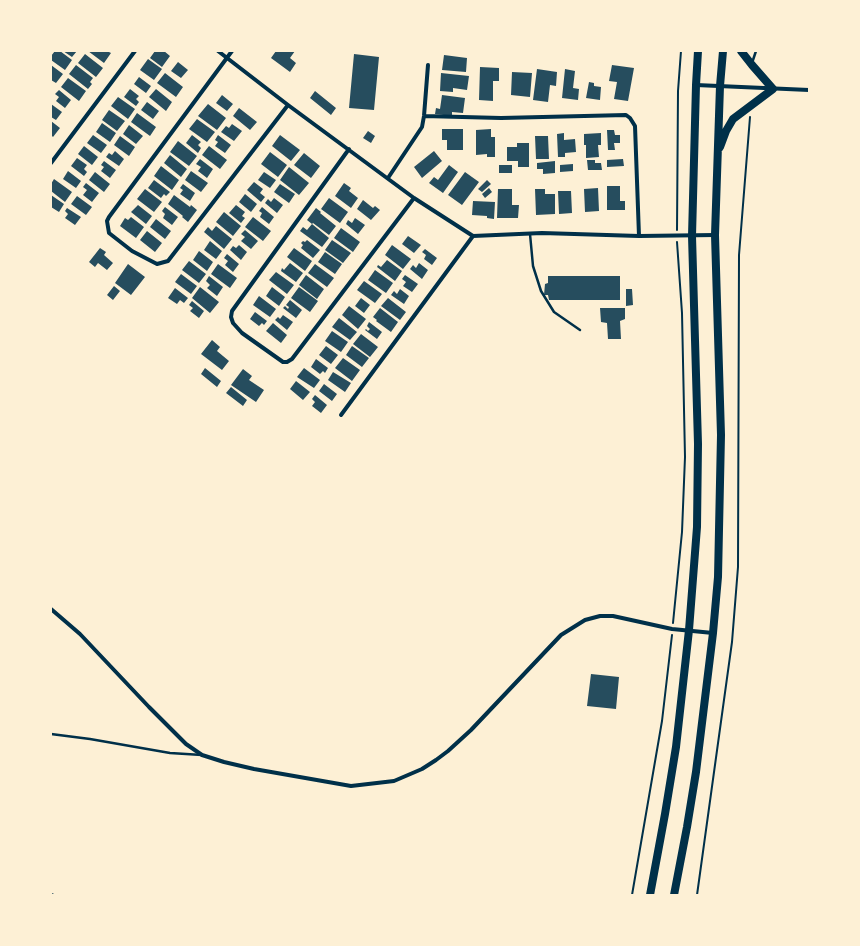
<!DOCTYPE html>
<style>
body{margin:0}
#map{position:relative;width:860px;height:946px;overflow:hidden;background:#fdf0d5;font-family:Commissioner,sans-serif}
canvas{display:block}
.frame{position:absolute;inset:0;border:52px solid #fdf0d5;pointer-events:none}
</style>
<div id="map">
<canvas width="860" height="946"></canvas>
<div class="frame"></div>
</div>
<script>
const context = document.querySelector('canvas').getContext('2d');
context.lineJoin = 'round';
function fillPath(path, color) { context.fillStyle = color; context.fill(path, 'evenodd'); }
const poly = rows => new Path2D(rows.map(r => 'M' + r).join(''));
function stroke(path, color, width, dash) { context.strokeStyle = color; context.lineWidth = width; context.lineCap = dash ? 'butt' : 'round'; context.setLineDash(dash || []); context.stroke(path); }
fillPath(poly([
 [55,51,60,51,72,60,65,70,51,60,51,56],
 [63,51,77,51,72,57],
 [88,51,107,51,111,53,104,63],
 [155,51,164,51,170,56,162,67,150,58],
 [276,51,295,51,290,58,296,63,290,72,271,58],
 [85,54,103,68,96,77,78,63],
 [354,54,379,57,374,110,349,108],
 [444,55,467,58,466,72,442,70],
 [148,59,162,69,154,80,140,70],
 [178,62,188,70,181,78,171,71],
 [51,65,63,74,56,83,51,80],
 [76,65,93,78,90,82,92,84,88,89,69,74],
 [612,65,634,68,628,101,614,99,617,82,609,81],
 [480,67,499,68,499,81,493,81,493,101,479,100],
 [537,69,557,72,556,86,550,85,548,102,533,100],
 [565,69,575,71,573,88,579,89,578,100,562,98],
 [512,72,532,73,530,97,511,95],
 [165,73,183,87,176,97,157,83],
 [441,73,469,76,467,90,453,88,453,92,440,91],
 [139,77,151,86,146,93,134,84],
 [68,78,86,91,79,101,61,87],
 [589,82,594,83,594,86,601,87,600,100,586,98],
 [130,89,139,96,136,99,139,102,136,106,124,97],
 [156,89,172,102,166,111,149,97],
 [59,90,71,100,65,108,56,101,59,97,55,94],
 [315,91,336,108,331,115,310,98],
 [222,95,233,104,227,111,216,103],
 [442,95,465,98,463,113,452,112,452,116,435,114,436,108,440,109],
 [118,97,135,109,128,119,111,106],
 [147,102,159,111,153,119,141,110],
 [51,104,62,112,56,120,51,117],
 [208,104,226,118,217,130,198,116],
 [239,108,257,122,250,130,233,116],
 [109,110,125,121,117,131,102,120],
 [137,113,156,127,150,136,131,122],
 [197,119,215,132,207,142,189,129],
 [51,121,60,128,53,137,51,135],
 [102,123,116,133,110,142,96,132],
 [232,124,242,131,234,141,221,132,226,126,229,128],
 [129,125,143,136,136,144,123,134],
 [442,129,463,129,463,150,447,150,447,140,442,140],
 [491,129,491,137,495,137,495,157,487,157,487,154,476,155,476,130],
 [607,130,614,130,615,135,620,135,620,143,614,143,615,150,608,150],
 [368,131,375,136,371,143,363,138],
 [564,133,564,140,575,139,576,152,565,153,565,157,558,157,557,134],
 [601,133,601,145,598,145,599,157,586,158,586,145,584,145,584,134],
 [93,135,107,145,101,153,87,143],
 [192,135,201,142,198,145,201,148,198,153,186,143],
 [218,135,231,145,225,153,215,146,218,142,215,140],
 [280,135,300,150,291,161,272,146],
 [120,136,135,147,129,156,114,145],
 [535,136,548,136,549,159,536,159],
 [178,141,197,156,189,166,170,152],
 [517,143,529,143,529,167,518,167,518,161,507,161,507,147,517,147],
 [84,146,98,157,92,165,78,154],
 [209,146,227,160,220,169,202,155],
 [115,151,124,159,119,166,106,157,109,153,112,155],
 [434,151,442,161,422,178,414,167],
 [270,152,287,165,278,177,261,164],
 [304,153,320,166,311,178,294,165],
 [170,155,187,169,181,177,164,163],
 [77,158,87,165,84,169,87,172,84,176,71,166],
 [200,159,213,169,207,178,198,171,201,167,196,164],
 [623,159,624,166,607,167,607,160],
 [587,160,595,160,595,163,601,163,602,170,588,170],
 [104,161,116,170,110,178,101,171,104,167,101,165],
 [555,161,555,173,543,174,543,169,537,169,537,163],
 [573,164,573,171,560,172,560,165],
 [449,165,458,172,443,193,429,183,434,177,438,180],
 [499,165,512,165,512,173,499,173],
 [161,166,179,180,172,190,154,176],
 [289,167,309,183,299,195,280,180],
 [68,171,81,181,76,188,63,179],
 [191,171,208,183,201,192,185,180],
 [95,172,110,184,104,192,89,180],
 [264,172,276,180,270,188,258,180],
 [465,172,479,182,462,205,448,195],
 [54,179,72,192,65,202,51,191,51,184],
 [154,180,170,192,166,196,164,194,161,198,148,188],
 [487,180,491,184,482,192,478,189],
 [254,182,263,189,260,193,265,197,261,202,247,190],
 [86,183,99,193,92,202,83,195,87,190,83,187],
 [344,183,351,188,349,191,358,198,351,208,335,196],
 [183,184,195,193,190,201,180,194,183,190,180,188],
 [280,184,295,194,289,203,274,192],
 [607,186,620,186,620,201,625,201,625,210,607,210],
 [489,188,492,192,485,198,482,194],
 [598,188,599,211,585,212,584,189],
 [145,189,162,202,154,212,137,199],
 [498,189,512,189,512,205,519,205,518,218,497,218],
 [535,189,545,189,545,194,555,194,555,214,536,215],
 [558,191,571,191,572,213,559,214],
 [245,194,257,204,251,212,239,202],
 [51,195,64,204,59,212,51,207],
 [174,195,190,207,191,205,197,210,188,222,182,217,183,216,168,204],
 [77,196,92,207,86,215,71,204],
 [274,198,283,205,277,213,265,203,268,199,271,202],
 [329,198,348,212,340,223,321,209],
 [363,200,373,208,375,206,380,210,371,220,357,209],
 [473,201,495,202,494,219,487,218,487,216,472,215],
 [138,205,152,216,146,224,131,212],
 [236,205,245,212,242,216,245,218,241,223,229,213],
 [165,207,178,217,172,225,163,218,165,214,162,211],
 [262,207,274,217,269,224,260,217,262,213,259,211],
 [67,208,81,217,75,225,65,218,68,214,65,211],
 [316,208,321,212,320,213,336,226,329,235,313,223,312,224,307,220],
 [224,212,241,226,233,236,216,222],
 [131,217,144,227,136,238,120,226,125,218,128,220],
 [253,217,271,231,263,241,245,227],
 [355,218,365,225,358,234,346,224,348,220,352,223],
 [156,219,171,231,165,239,150,227],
 [312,224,329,238,322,247,300,231,303,227,307,230],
 [216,226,232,239,224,249,204,232,208,227,212,231],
 [341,228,360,242,353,252,334,238],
 [245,230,258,241,251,249,241,241,245,237,241,234],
 [147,231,162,243,155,252,140,240],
 [408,236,421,245,414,253,402,244],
 [307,240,320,250,313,258,301,248,303,245,301,243,303,241,305,242],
 [332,240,351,253,343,263,325,250],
 [210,241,222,251,216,259,204,250],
 [239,245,247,252,241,260,230,250,233,246,236,248],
 [392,245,411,259,403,269,385,255],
 [100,248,106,252,104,255,113,263,107,270,98,263,95,267,89,262],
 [294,248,312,261,305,271,287,257],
 [425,249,437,258,432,265,424,259,426,255,422,252],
 [199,251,213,262,207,271,193,260],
 [325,252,342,264,335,274,318,262],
 [227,254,239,264,233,272,225,265,228,261,224,258],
 [387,260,402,271,395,281,377,267,378,265,381,267],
 [189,261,206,274,199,283,182,270],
 [290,263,303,273,296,282,281,271,282,268,284,270],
 [419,263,428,270,422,279,410,269,413,265,416,268],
 [128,264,145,277,131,295,115,283],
 [218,264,237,278,230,288,211,274],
 [315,264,334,278,327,287,308,273],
 [375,270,393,283,386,293,368,280],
 [276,272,294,285,287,294,269,280],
 [181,274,197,286,191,294,175,282],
 [306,275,324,289,317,299,299,285],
 [405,275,418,284,412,292,403,286,406,282,402,279],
 [209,276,223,287,217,296,207,288,210,285,206,281],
 [548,276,620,276,620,300,549,300,548,295,544,295,545,284,548,283],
 [364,281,382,294,375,303,357,290],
 [114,286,120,291,113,300,107,295],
 [200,287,219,302,210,313,192,298],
 [272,287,285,297,279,306,266,296],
 [299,287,318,301,310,312,291,298],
 [175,288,188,298,184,303,180,300,177,304,168,298],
 [400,289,409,296,404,304,391,295,394,291,397,294],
 [626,289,632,289,633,305,626,306],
 [259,296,276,309,270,317,253,305],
 [361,298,370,305,364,313,355,306],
 [388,298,406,312,400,320,381,306],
 [290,300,302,310,296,318,283,308,285,306,288,309,289,307,286,305],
 [192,301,204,311,199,318,190,311,193,308,189,305],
 [349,306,366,319,358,329,342,315],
 [380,308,398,322,391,332,376,321,377,320,373,317],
 [600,308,625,308,625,319,620,321,621,339,608,339,607,323,601,322],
 [255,312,267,321,264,325,262,323,259,326,250,319],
 [283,315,293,322,287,330,275,320,278,317,280,319],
 [339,318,357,332,350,340,332,327],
 [369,322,382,332,377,339,365,330,366,329,368,331,370,329,367,326],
 [273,323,287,335,281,343,266,331],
 [332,331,348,342,341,352,325,341],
 [361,334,378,347,370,357,353,344],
 [212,340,220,347,217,351,229,361,222,370,201,354],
 [326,346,338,355,331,364,319,355],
 [352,346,369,358,362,367,346,355],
 [343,358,360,370,352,381,335,368],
 [316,359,328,368,325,373,323,371,320,374,311,367],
 [205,368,221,381,217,387,201,374],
 [304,368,320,380,314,388,297,377],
 [243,369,252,376,249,380,264,390,256,402,231,385],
 [333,372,351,383,345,392,328,380],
 [296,381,310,392,303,400,290,389],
 [324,384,337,394,332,401,319,391],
 [231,387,247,400,243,406,226,393],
 [315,395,327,405,321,413,312,406,315,402,312,399],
 [591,674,619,677,616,709,587,706]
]), '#264d5e');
stroke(poly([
 [677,230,678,91,681,51],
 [673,623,682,532,685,457,682,313,677,242],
 [51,894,54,895],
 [632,895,662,721,672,635],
 [697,895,732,642,738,567,739,255,750,117]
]), '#003049', 2);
stroke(poly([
 [752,63,756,51],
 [530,234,533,266,541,291,554,312,580,330],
 [51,734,90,739,170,753,202,755]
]), '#003049', 2.5);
stroke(poly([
 [218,51,288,105,414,198,473,236,542,233,639,236,715,235],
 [232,51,109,217,107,221,109,233,132,251,157,264,168,261,288,105],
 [696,85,809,90],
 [424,116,501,118,626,115,630,118,635,126,639,236],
 [349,149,232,311,231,317,233,323,242,333,283,362,287,362,292,359,414,198],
 [51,163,135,51],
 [388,178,422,127,424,116,428,65],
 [341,415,473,236],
 [51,609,80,634,149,707,186,744,202,755,224,762,254,769,351,786,394,781,422,769,436,760,448,751,471,730,561,635,585,620,600,616,613,616,672,629,713,633]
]), '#003049', 4);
stroke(poly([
 [720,147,726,131,733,119,773,89,752,65,741,51],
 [650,895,665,814,676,747,689,630,697,527,698,444,692,236,696,85,698,51],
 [674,895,687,827,696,772,713,633,718,577,721,435,715,235,720,86,723,51]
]), '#003049', 8);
</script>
